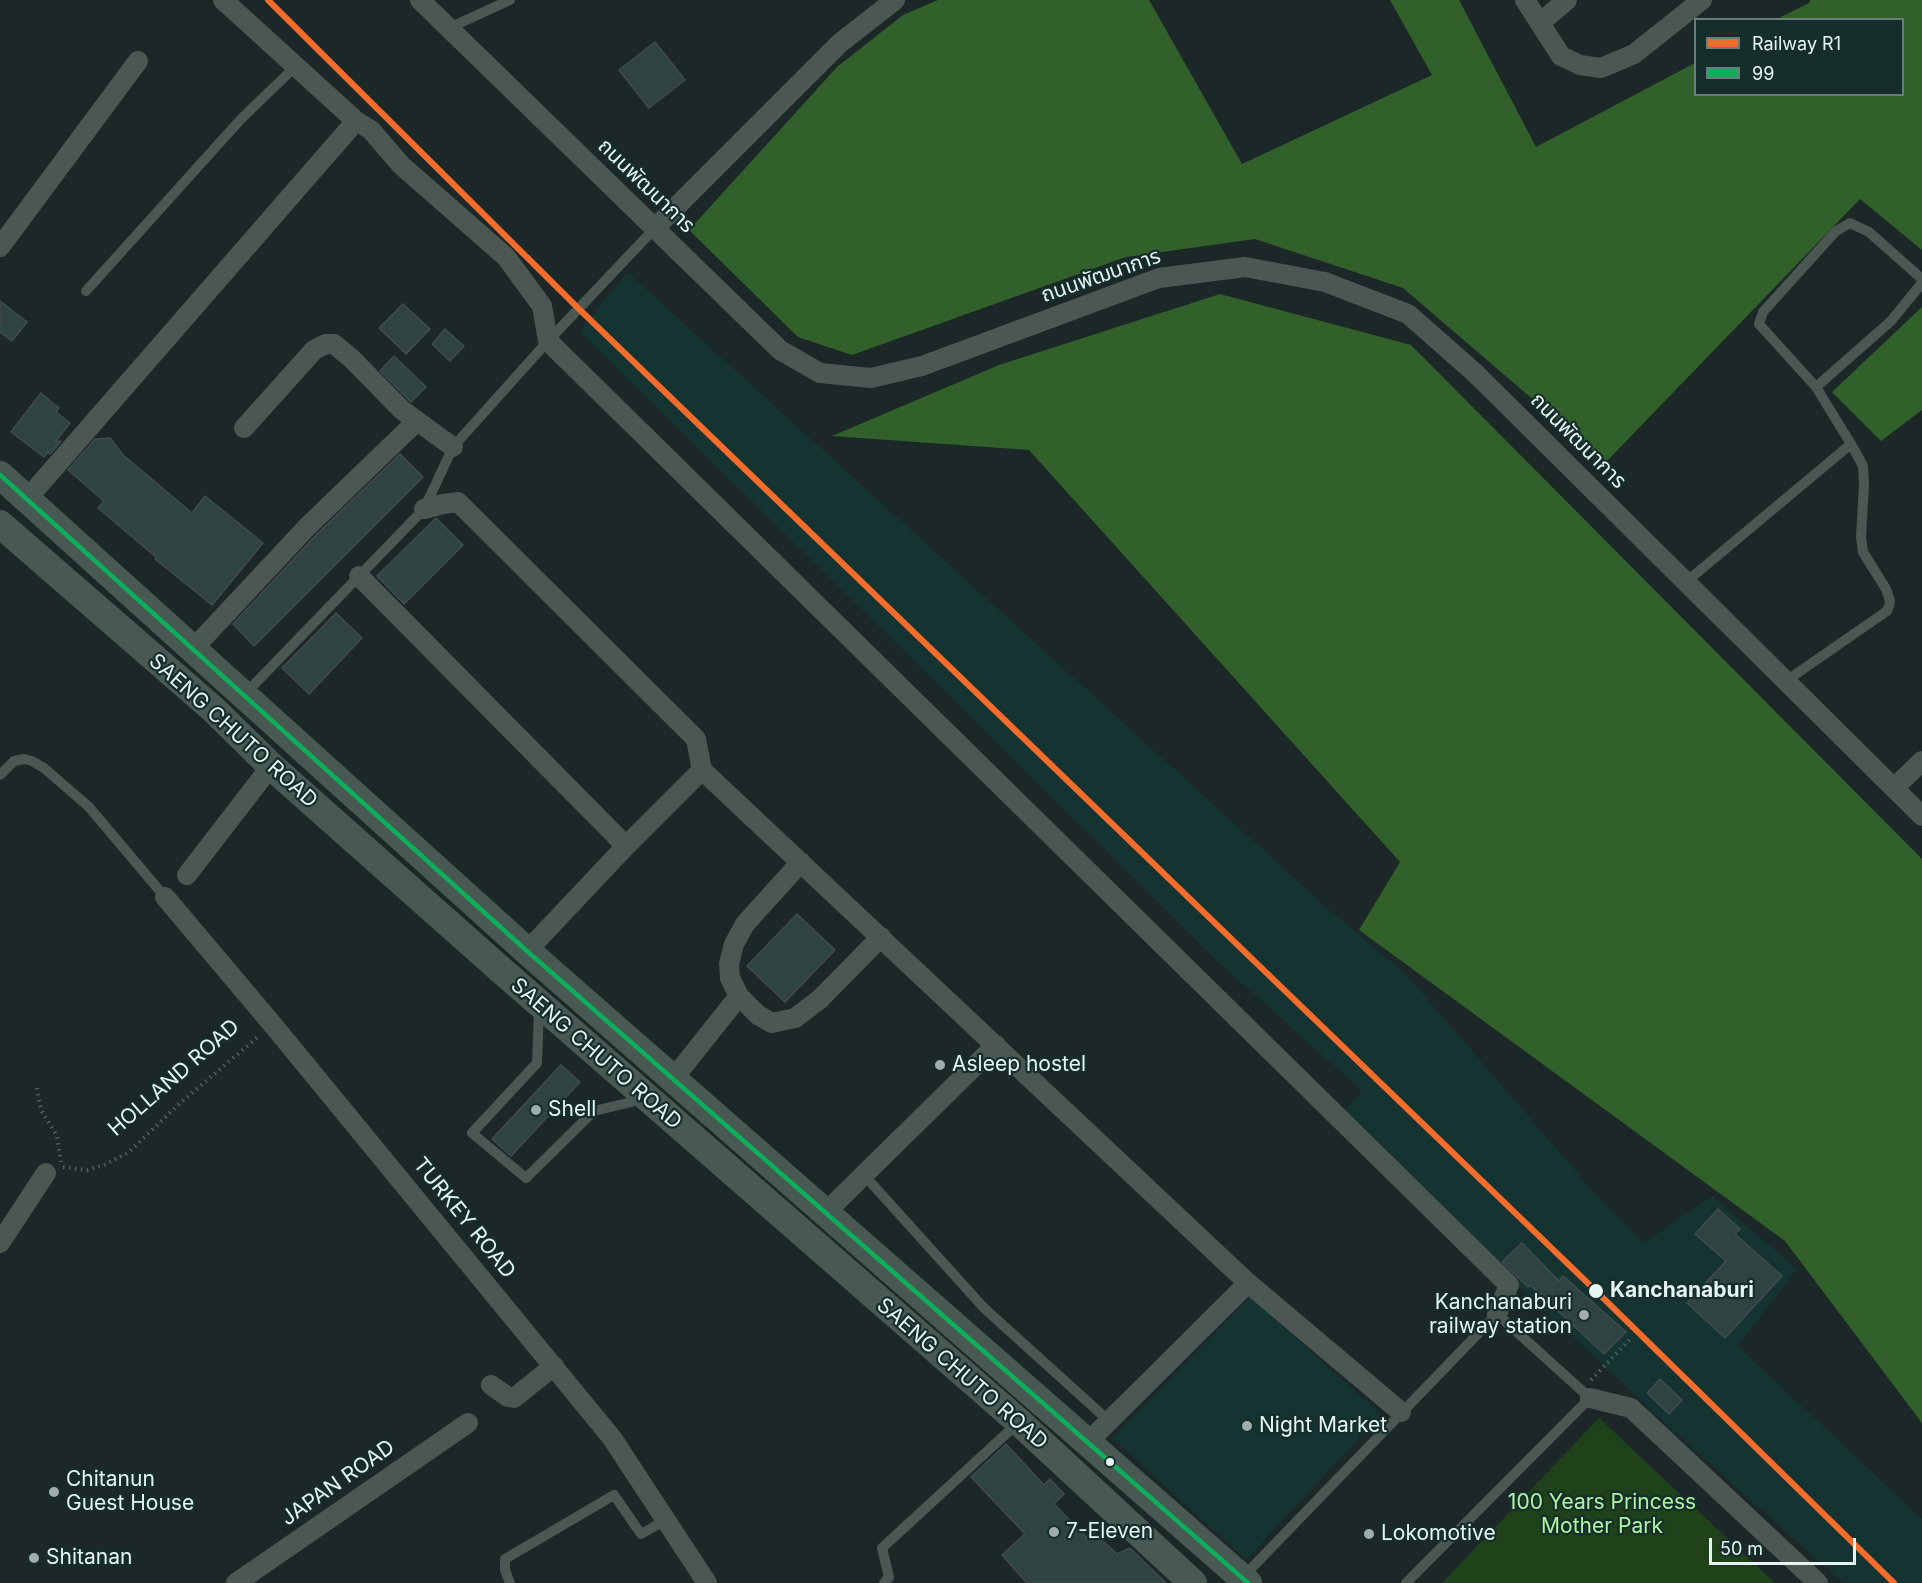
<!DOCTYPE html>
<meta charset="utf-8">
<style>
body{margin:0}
#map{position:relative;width:1922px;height:1583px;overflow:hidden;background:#1c2827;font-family:Inter,sans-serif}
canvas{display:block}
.legend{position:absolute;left:1694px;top:18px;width:210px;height:78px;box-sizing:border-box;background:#162e2b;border:2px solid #697d7b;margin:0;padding:8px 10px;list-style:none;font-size:18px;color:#e6f4f2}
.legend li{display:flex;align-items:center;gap:12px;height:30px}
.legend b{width:30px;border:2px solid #697d7b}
.scale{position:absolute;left:1709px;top:1538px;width:147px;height:27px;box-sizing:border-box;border:3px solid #e6f4f2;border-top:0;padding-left:8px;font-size:18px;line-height:21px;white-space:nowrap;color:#e6f4f2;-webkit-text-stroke:4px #162e2b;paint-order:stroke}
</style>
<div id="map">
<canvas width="1922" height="1583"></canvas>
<ul class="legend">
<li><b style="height:8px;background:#f36c2b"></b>Railway R1</li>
<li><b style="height:8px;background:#0daf5c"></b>99</li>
</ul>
<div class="scale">50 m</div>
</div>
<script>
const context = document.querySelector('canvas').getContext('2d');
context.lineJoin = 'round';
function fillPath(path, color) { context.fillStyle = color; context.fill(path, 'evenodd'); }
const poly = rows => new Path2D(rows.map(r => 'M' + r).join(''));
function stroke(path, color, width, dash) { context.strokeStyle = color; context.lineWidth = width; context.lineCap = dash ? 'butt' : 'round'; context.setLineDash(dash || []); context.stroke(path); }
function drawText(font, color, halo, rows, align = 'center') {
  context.font = font + ' Inter,"Noto Sans Thai",sans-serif'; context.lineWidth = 4.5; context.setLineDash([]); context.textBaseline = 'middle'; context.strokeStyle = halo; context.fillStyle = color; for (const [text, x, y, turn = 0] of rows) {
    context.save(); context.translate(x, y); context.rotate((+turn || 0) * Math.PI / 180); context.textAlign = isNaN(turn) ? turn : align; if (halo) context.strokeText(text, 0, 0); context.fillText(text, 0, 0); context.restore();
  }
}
fillPath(poly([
 [627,272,1335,915,1404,972,1600,1199,1644,1243,1712,1196,1797,1269,1738,1346,1922,1519,1922,1583,1843,1583,1667,1425,1523,1290,1345,1110,1362,1091,1215,959,580,331],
 [1250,1297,1381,1414,1246,1560,1112,1438]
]), '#143331');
fillPath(poly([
 [1599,1418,1775,1583,1442,1583]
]), '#20421b');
fillPath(poly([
 [938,0,1149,0,1242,164,1432,75,1390,0,1459,0,1536,147,1695,63,1696,94,1902,94,1902,20,1777,19,1809,3,1810,0,1922,0,1922,250,1860,199,1606,462,1403,288,1255,239,1126,257,852,355,798,337,689,230,837,67,903,15],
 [1220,294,1411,345,1922,859,1922,1423,1785,1241,1359,930,1400,862,1029,450,832,436,999,365],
 [1922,307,1922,410,1881,441,1832,392]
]), '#32602b');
const building = poly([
 [655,42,685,80,649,108,619,70,655,42],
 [0,301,27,322,12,341,0,332,0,301],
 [403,304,430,329,406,354,379,328,403,304],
 [445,329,464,346,450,361,432,344,445,329],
 [394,356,426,387,411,402,380,371,394,356],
 [41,393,59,408,56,412,70,423,55,442,61,441,50,454,48,452,44,457,11,432,41,393],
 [110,438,123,455,192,513,205,496,263,543,212,605,155,559,156,557,98,508,104,501,68,470,95,439,110,438],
 [400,454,423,477,254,646,233,624,316,535,400,454],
 [436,518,463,545,404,604,377,576,436,518],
 [336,613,362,638,309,694,282,668,336,613],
 [797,914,835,950,785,1002,747,966,797,914],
 [561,1065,580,1082,511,1156,492,1139,561,1065],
 [1718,1209,1740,1229,1735,1234,1782,1276,1725,1338,1687,1303,1726,1261,1695,1234,1718,1209],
 [1522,1243,1559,1281,1563,1276,1626,1332,1604,1354,1530,1285,1528,1287,1502,1262,1522,1243],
 [1660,1379,1682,1400,1669,1414,1647,1393,1660,1379],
 [1006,1444,1044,1485,1050,1479,1064,1494,1054,1504,1086,1537,1093,1532,1117,1554,1130,1548,1166,1583,1027,1583,1002,1555,1025,1534,971,1477,1006,1444]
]);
fillPath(building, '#2f4343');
stroke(building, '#414c4c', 1.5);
stroke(poly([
 [37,1088,41,1110,57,1136,61,1162],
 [63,1167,87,1170,104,1165,129,1152,178,1105,259,1036],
 [1591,1380,1632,1337]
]), '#55605d', 4, [1.5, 4.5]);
stroke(poly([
 [449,28,510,0],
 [86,291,241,119,297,65],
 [1816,387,1891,321,1922,283],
 [1686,582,1851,444,1816,387,1759,324,1763,312,1836,231,1850,223,1869,232,1922,279],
 [1786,681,1887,611,1889,606,1890,601,1886,589,1863,552,1861,537,1864,485,1863,466,1851,444],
 [244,695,424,509,453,447,548,341,655,228],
 [0,775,14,761,24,759,32,761,44,768,89,807,165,897],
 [539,1009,537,1063,472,1133,526,1178,594,1111,644,1099],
 [864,1175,984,1308,1109,1421],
 [1242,1578,1497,1314,1590,1398,1406,1583],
 [510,1583,505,1570,505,1559,614,1495,641,1534,666,1520],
 [884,1583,889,1577,882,1548,1019,1422]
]), '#4a5752', 10);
stroke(poly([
 [223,0,356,121,371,130,401,165,506,257,542,306,548,341,1509,1285,1497,1314],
 [420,0,780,350,820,373,871,378,922,366,1159,278,1245,267,1325,282,1408,314,1475,373,1922,816],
 [1525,0,1561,56,1580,65,1601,68,1634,54,1702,0],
 [1541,22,1567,0],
 [655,228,840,43,895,0],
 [0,247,138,61],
 [244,428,314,350,326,344,334,344,352,359,402,410,453,447],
 [27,499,356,121],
 [424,509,443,504,458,502,696,739,702,770,1248,1283,1401,1412],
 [359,576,626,846],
 [193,649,307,527,417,421],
 [1894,788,1922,761],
 [187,875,271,766],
 [165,897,273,1025,612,1438,707,1583],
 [527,951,626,846,702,770],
 [739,996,758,1015,772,1023,795,1018,820,999,881,937],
 [673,1079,739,996,730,978,729,964,734,944,745,924,801,862],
 [826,1212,996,1045],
 [0,1243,46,1173],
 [491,1385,508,1397,514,1398,554,1366],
 [1590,1398,1631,1408,1818,1583],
 [1088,1442,1248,1283],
 [236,1583,468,1423]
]), '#4a5752', 20);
stroke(poly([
 [0,475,527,951,1248,1583],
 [0,524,213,709,271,766,501,970,1019,1422,1193,1583]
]), '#485852', 28);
stroke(poly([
 [0,475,527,951,1248,1583]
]), '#0daf5c', 4.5);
stroke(poly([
 [268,0,579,309,1596,1291,1894,1583]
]), '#f36c2b', 6);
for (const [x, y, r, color] of [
 [940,1065,6,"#9fadab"],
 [536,1110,6,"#9fadab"],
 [1596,1291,8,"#e6f4f2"],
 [1584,1315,6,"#9fadab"],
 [1247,1426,6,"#9fadab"],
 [1110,1462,5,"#e6f4f2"],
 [54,1492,6,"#9fadab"],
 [1054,1532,6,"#9fadab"],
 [1369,1534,6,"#9fadab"],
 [34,1558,6,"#9fadab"]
]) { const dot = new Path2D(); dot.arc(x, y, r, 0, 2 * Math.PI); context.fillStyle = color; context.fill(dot); stroke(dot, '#162e2b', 2); }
drawText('21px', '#e6f4f2', '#162e2b', [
 ["ถนนพัฒนาการ",646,186,44],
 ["ถนนพัฒนาการ",1101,276,-19],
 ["ถนนพัฒนาการ",1578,441,45],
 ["SAENG CHUTO ROAD",233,731,42],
 ["SAENG CHUTO ROAD",596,1054,41],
 ["HOLLAND ROAD",174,1078,-41],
 ["TURKEY ROAD",464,1218,51],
 ["SAENG CHUTO ROAD",962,1374,41],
 ["JAPAN ROAD",338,1483,-35]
]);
drawText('21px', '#e6f4f2', '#162e2b', [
 ["Asleep hostel",952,1065],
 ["Shell",548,1110],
 ["Kanchanaburi",1572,1303,"right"],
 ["railway station",1572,1327,"right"],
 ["Night Market",1259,1426],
 ["Chitanun",66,1480],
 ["Guest House",66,1504],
 ["7-Eleven",1066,1532],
 ["Lokomotive",1381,1534],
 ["Shitanan",46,1558]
], 'left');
drawText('bold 21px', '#e6f4f2', '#162e2b', [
 ["Kanchanaburi",1610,1291]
], 'left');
drawText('21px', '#adf69f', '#162e2b', [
 ["100 Years Princess",1602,1503],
 ["Mother Park",1602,1527]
]);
</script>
